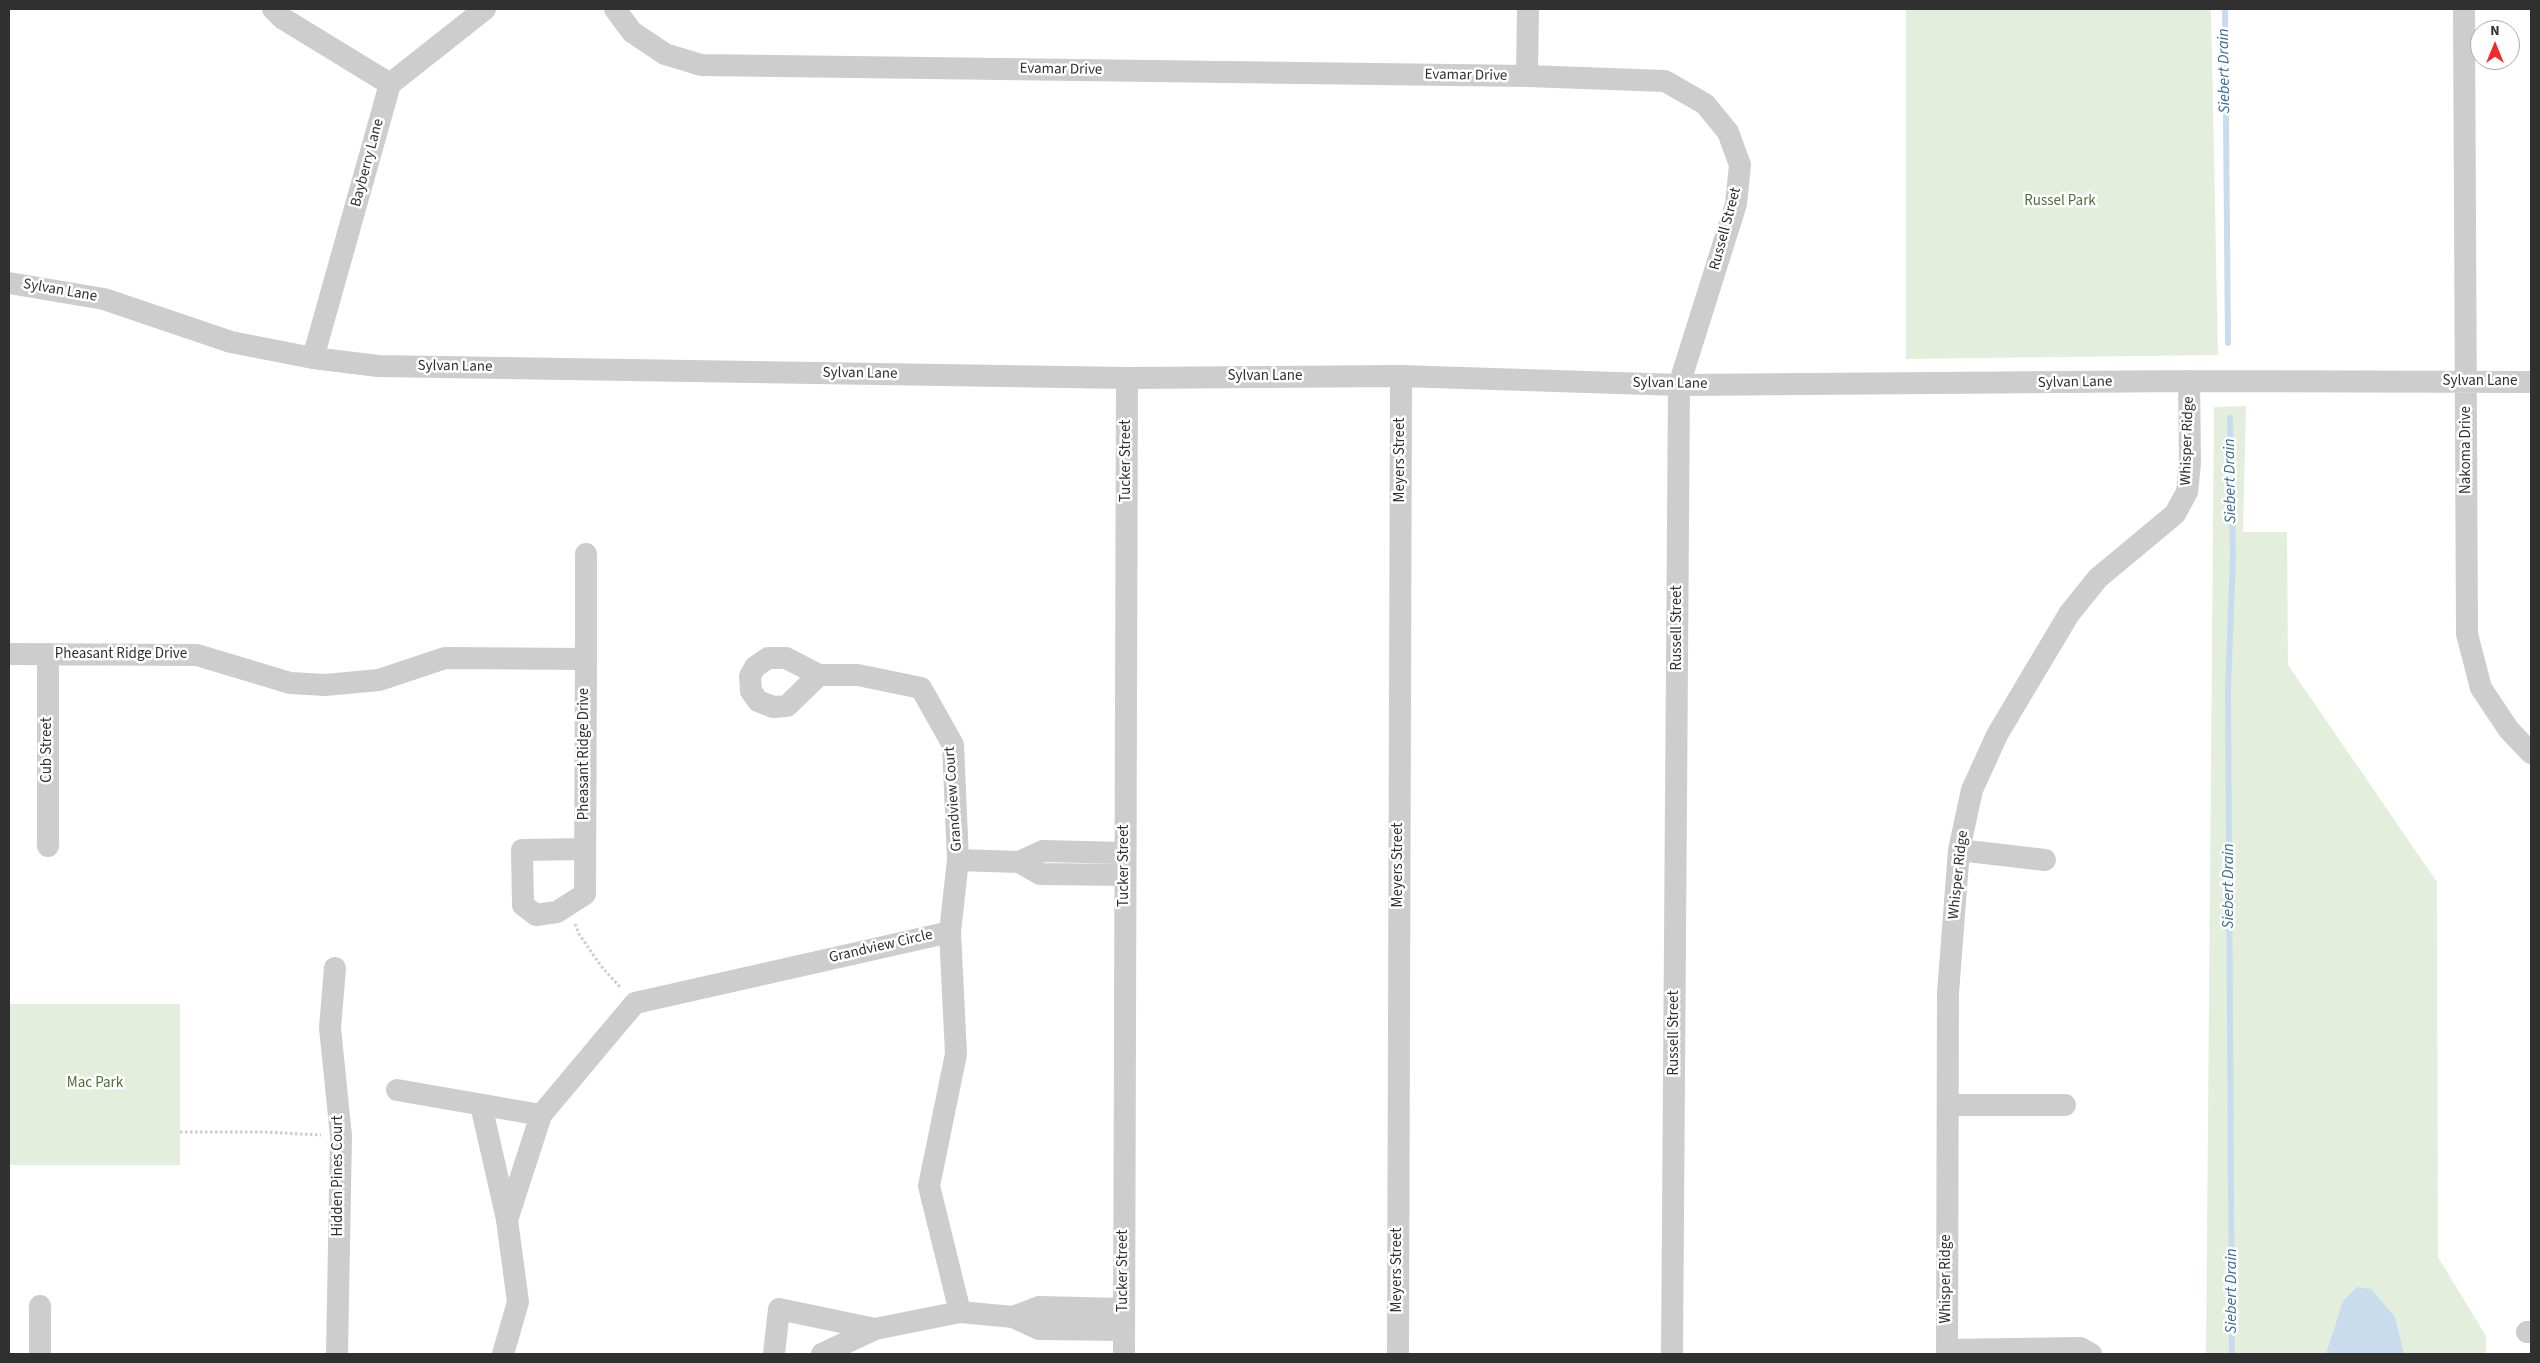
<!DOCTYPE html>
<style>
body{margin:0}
#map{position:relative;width:2540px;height:1363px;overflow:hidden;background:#fff;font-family:"Source Sans 3",sans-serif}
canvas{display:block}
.frame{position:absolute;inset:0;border:10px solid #303030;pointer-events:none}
.north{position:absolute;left:2470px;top:20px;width:50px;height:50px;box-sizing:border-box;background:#fff;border:1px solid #acacac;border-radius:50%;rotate:0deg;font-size:14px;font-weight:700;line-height:20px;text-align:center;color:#303030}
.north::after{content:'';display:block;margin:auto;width:18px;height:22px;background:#f12a28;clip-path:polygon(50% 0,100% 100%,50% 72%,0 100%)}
</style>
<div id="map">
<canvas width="2540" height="1363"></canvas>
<div class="frame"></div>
<div class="north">N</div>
</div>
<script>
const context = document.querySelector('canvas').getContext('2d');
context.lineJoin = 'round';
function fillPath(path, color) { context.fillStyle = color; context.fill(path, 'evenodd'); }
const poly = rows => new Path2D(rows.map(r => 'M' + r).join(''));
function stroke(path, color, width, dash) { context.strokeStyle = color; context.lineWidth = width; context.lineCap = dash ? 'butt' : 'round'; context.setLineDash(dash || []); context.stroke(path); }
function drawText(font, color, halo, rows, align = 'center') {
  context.font = font + ' "Source Sans 3",sans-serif'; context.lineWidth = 5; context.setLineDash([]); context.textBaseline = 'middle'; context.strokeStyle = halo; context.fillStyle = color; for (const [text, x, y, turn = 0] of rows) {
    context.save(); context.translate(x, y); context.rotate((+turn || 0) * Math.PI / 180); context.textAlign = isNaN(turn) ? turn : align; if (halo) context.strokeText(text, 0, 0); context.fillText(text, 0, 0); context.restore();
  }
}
fillPath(poly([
 [1906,9,2211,9,2218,355,1906,359],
 [2246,406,2243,532,2287,532,2288,665,2437,882,2438,1257,2486,1336,2486,1354,2206,1354,2214,407],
 [9,1004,180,1004,180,1165,9,1165]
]), '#e4eedd');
fillPath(poly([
 [2357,1287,2371,1289,2395,1317,2404,1354,2326,1354,2343,1301]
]), '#c8dcee');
stroke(poly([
 [2225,9,2228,343],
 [2230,418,2233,556,2228,689,2232,1354]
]), '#c8dcee', 6);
stroke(poly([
 [575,924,579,934,601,966,621,988],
 [180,1132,264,1132,321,1135]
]), '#cdcdcd', 3, [2.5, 2.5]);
stroke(poly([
 [273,9,282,18,390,84],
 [615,9,632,32,665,54,701,65,1527,76,1665,81,1705,104,1728,132,1740,165,1736,204,1679,385,1672,1354],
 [2464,9,2467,634,2481,688,2509,730,2531,753],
 [1527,76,1528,9],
 [9,283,104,299,231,342,313,358,378,366,1127,378,1401,376,1679,385,2189,381,2531,382],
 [313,358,390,84,485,9],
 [9,654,197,655,290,683,325,685,379,680,445,658,586,659,585,894,557,912,536,915,523,905,522,850,585,849],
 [586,659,586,554],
 [819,675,787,706,773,707,758,701,751,691,750,676,755,667,768,658,786,658,819,675,858,675,921,688,953,745,958,860,950,932,956,1054,929,1186,960,1312],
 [48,846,48,654],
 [1959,850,2045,860],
 [958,860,1019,862,1040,874,1125,875],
 [1019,862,1043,851,1125,853],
 [335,968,330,1028,341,1136,337,1354],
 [397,1090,541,1115],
 [481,1105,507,1219],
 [1948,1105,2065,1105],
 [1013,1317,1039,1307,1124,1309],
 [2527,1332,2531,1332],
 [1947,1350,2080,1348,2091,1354],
 [40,1354,40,1306],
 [503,1354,518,1302,507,1220,541,1115,635,1003,950,932],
 [774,1354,779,1309,875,1329],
 [822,1354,875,1329,960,1312,1013,1317,1039,1329,1124,1330],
 [1124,1354,1127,378],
 [1398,1354,1401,376],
 [1947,1354,1948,993,1959,850,1972,790,1997,735,2069,614,2098,578,2175,514,2187,492,2190,463,2189,381]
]), '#cdcdcd', 22);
drawText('15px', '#303030', '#fff', [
 ["Evamar Drive",1061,70,1],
 ["Evamar Drive",1466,76,1],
 ["Bayberry Lane",368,163,-75],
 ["Russell Street",1726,229,-75],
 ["Sylvan Lane",60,291,10],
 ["Sylvan Lane",455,367,1],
 ["Sylvan Lane",860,374,1],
 ["Sylvan Lane",1265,377],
 ["Sylvan Lane",2480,382],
 ["Sylvan Lane",2075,383,-1],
 ["Sylvan Lane",1670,384,1],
 ["Whisper Ridge",2188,441,-88],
 ["Nakoma Drive",2467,450,-90],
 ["Meyers Street",1401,460,-90],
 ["Tucker Street",1127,461,-90],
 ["Russell Street",1678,628,-90],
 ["Pheasant Ridge Drive",121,655],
 ["Cub Street",48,750,-90],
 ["Pheasant Ridge Drive",585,754,-90],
 ["Grandview Court",954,799,-94],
 ["Meyers Street",1399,865,-90],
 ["Tucker Street",1125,866,-90],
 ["Whisper Ridge",1959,875,-84],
 ["Grandview Circle",881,947,-13],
 ["Russell Street",1675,1033,-90],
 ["Hidden Pines Court",339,1176,-90],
 ["Meyers Street",1398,1270,-90],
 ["Tucker Street",1124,1271,-90],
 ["Whisper Ridge",1947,1279,-90]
]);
drawText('15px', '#4e6f3a', '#fff', [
 ["Russel Park",2060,202],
 ["Mac Park",95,1084]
]);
drawText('italic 16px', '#386a98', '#fff', [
 ["Siebert Drain",2225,71,-91],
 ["Siebert Drain",2231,481,-91],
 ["Siebert Drain",2229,886,-90],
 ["Siebert Drain",2232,1291,-90]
]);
</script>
